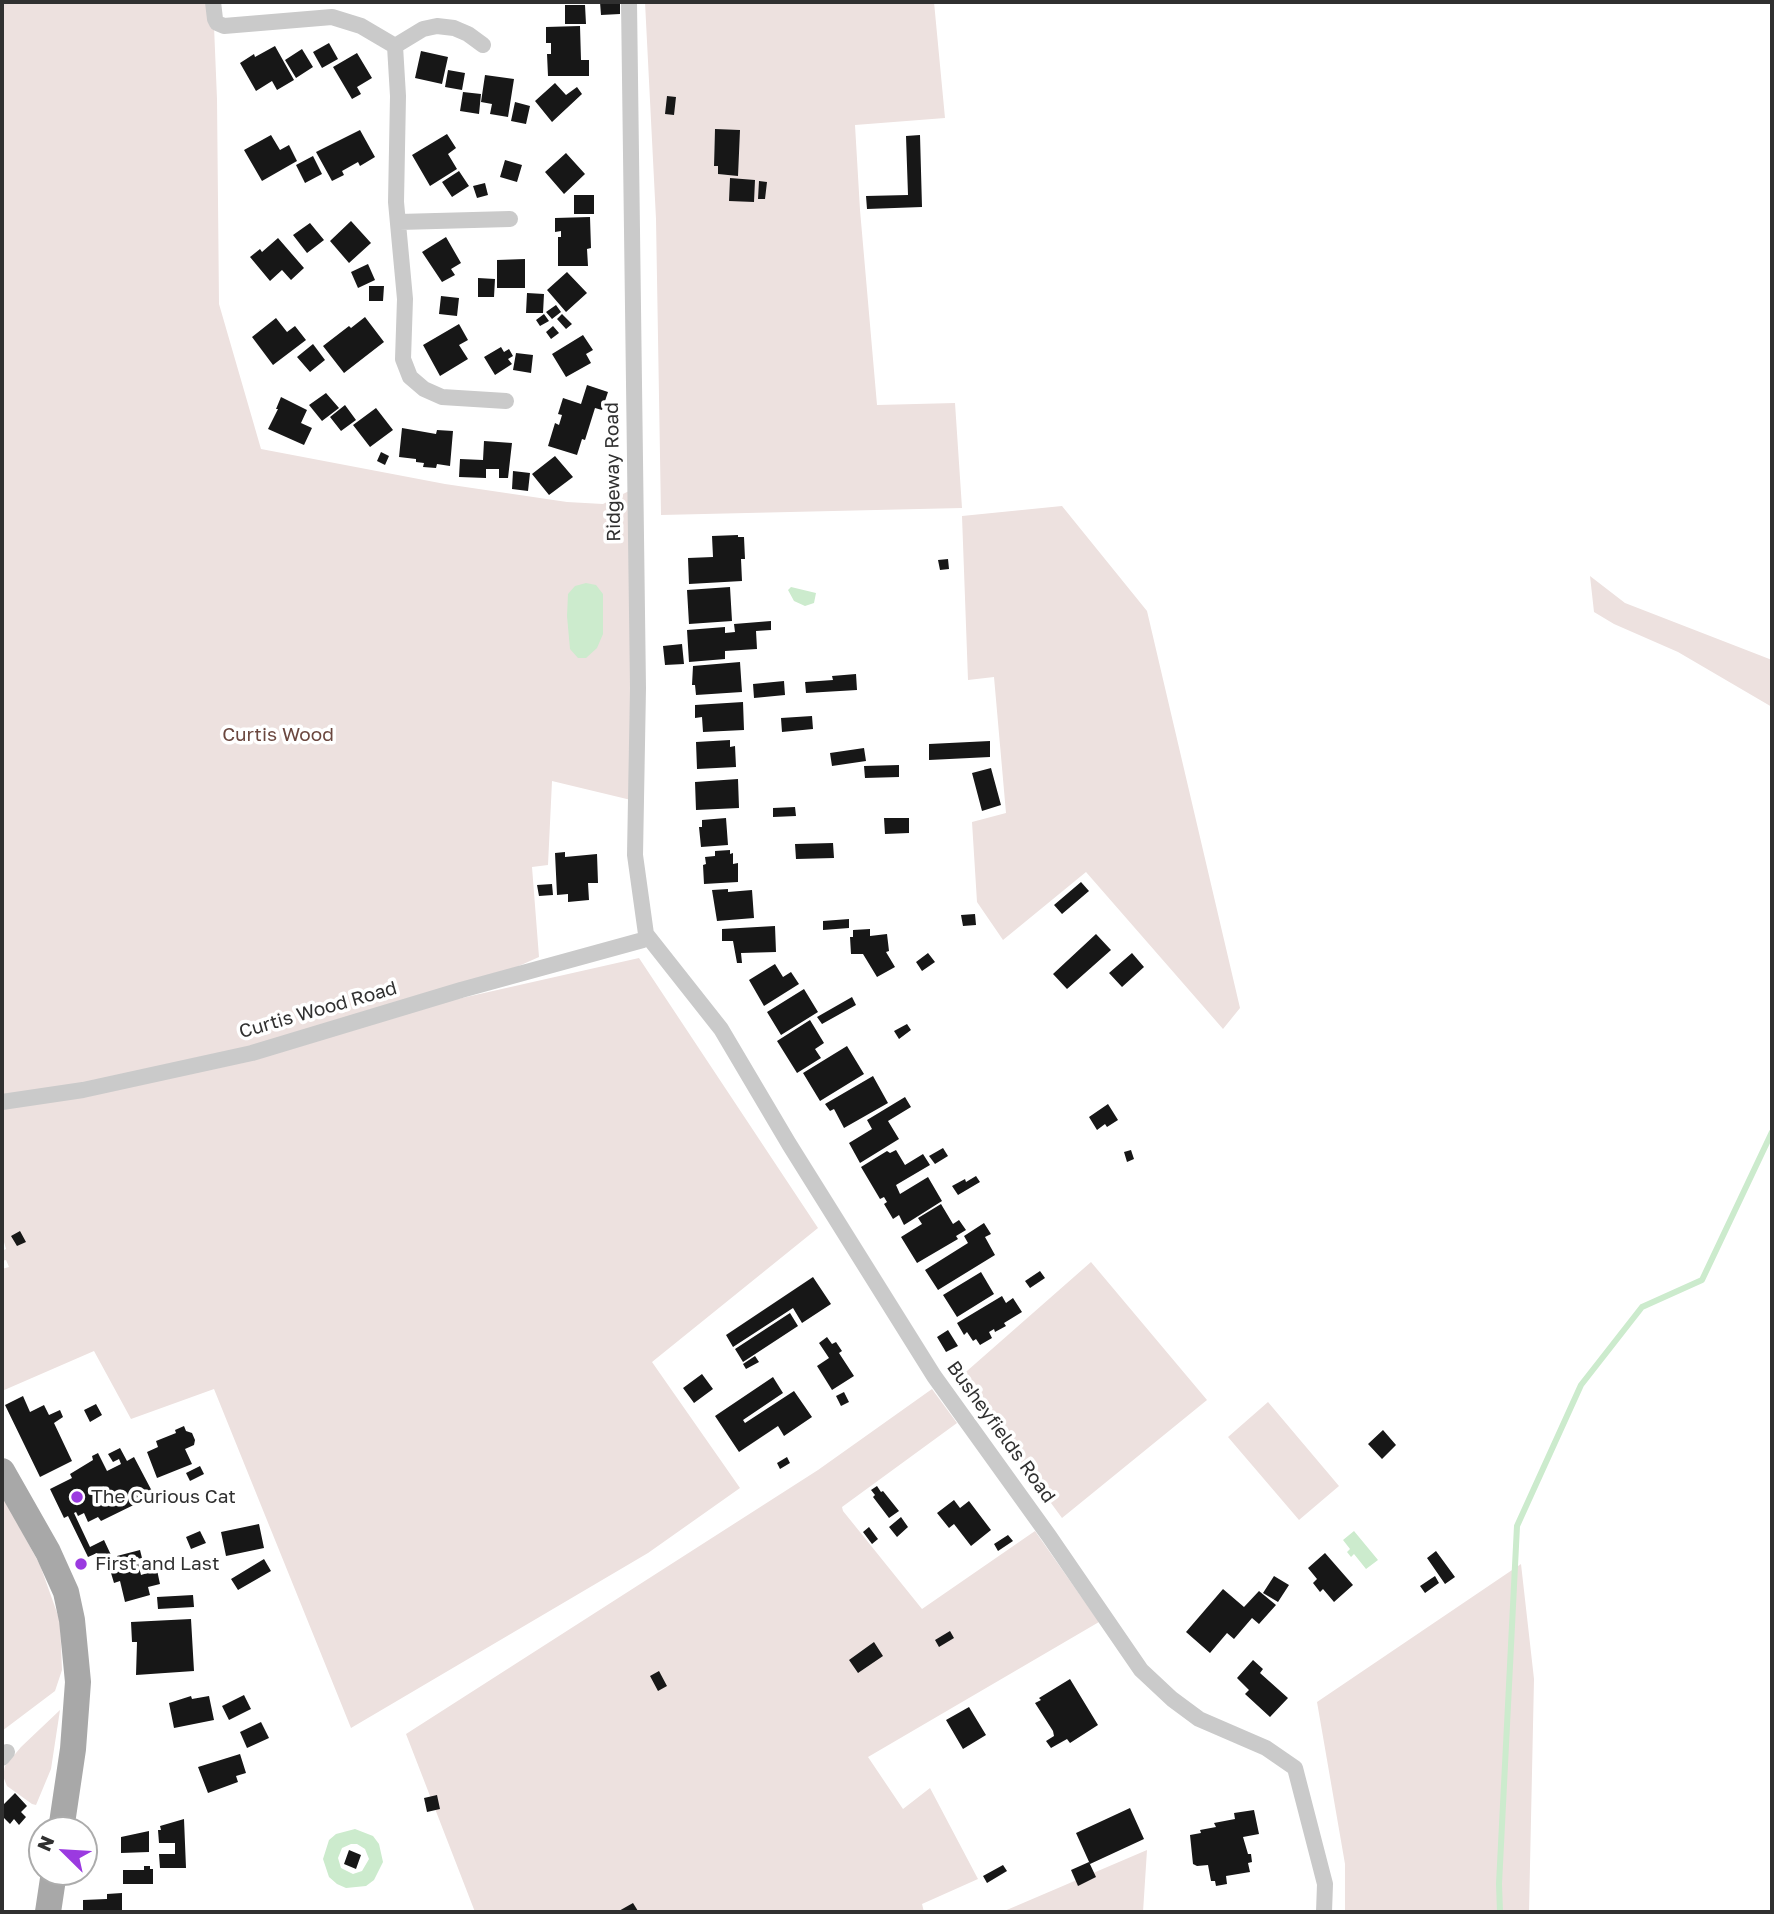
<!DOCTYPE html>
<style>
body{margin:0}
#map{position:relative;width:1774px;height:1914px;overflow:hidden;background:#fff;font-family:"Golos Text",sans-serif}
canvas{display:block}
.frame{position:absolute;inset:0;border:4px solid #303030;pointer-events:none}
.north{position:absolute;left:28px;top:1816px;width:70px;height:70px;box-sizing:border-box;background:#fff;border:2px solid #acacac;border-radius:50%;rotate:294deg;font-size:19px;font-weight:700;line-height:28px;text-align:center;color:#303030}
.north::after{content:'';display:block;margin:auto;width:24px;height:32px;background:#9b3ae0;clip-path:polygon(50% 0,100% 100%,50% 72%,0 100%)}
</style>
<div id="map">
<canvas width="1774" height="1914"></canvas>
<div class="frame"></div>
<div class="north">N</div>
</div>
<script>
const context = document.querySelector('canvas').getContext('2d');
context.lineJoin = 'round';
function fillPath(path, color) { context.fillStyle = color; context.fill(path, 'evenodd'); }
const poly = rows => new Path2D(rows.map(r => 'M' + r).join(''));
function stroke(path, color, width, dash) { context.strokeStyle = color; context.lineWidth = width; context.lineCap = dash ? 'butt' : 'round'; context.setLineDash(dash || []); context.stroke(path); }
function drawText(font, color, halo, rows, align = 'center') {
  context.font = font + ' "Golos Text",sans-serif'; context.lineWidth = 7; context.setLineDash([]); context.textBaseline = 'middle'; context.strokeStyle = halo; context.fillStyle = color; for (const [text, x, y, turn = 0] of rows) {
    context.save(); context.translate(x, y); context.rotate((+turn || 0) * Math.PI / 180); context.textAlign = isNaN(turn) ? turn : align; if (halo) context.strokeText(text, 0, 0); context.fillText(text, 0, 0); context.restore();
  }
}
fillPath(poly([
 [2,2,213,2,217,99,219,304,261,449,445,484,567,502,603,504,635,488,631,800,552,781,548,865,532,867,539,957,474,986,369,1019,639,958,818,1228,652,1362,740,1488,648,1553,351,1728,214,1389,131,1419,94,1351,2,1391,2,1269,9,1267,6,1260,2,1261,2,1251,6,1249,4,1242,2,1242,2,1216,4,1215,2,1207],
 [645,2,934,2,945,118,855,125,860,210,877,405,955,403,962,508,661,515,656,219],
 [715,130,738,175,718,174,718,166,714,165],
 [1062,506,1147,611,1240,1008,1223,1029,1086,872,1003,940,977,902,972,822,1006,813,994,677,968,680,962,516],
 [1590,576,1625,603,1772,660,1772,707,1678,652,1614,624,1594,612],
 [1091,1262,1207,1400,1062,1518,959,1378],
 [932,1389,957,1423,842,1507,843,1511,922,1609,1035,1531,1099,1622,868,1757,903,1809,930,1788,978,1879,922,1904,924,1912,556,1912,554,1910,546,1912,475,1912,406,1734,818,1470],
 [1268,1402,1339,1486,1299,1520,1228,1437],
 [2,1495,40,1565,60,1621,62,1670,55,1691,2,1731],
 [1521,1564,1534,1679,1529,1912,1345,1912,1345,1864,1317,1702],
 [60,1710,51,1769,36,1805,32,1804,7,1786,3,1776,5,1766,21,1747],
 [1147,1850,1143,1912,1002,1912]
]), '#ede1df');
fillPath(poly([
 [586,583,596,585,603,594,603,634,597,648,586,658,578,658,570,649,567,616,568,594,575,586],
 [791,587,816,593,814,603,805,606,794,601,788,590],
 [1354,1531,1378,1560,1366,1569,1354,1554,1351,1557,1347,1552,1350,1549,1343,1540],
 [355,1829,373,1836,379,1844,383,1862,374,1880,366,1886,346,1888,337,1884,329,1877,323,1859,329,1840,336,1834],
 [351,1844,357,1844,365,1849,369,1859,362,1871,353,1874,341,1868,338,1858,342,1848]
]), '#ccebcd');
stroke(poly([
 [1500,1912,1499,1884,1517,1526,1581,1385,1642,1307,1702,1280,1772,1132]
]), '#ccebcd', 6);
fillPath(poly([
 [600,2,620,2,620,14,601,15],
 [565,5,585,5,586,24,565,24],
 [580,26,581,60,589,60,589,76,548,76,547,54,551,54,551,43,546,43,546,27],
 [329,43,338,59,322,68,313,52],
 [275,46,294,80,277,90,272,81,256,91,240,63,254,54,255,57],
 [302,49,313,67,296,78,285,60],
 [421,51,448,57,442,84,415,78],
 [357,53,372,78,357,87,361,94,352,99,333,67],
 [448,70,465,73,462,90,445,87],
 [485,75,514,79,508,117,490,114,492,104,481,102],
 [555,83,566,95,577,87,582,94,552,122,535,101],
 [463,92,481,94,479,114,460,111],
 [667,96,676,97,674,115,665,114],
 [515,102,530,106,526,124,511,121],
 [715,129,740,130,738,176,718,174,718,166,714,166],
 [360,130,375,157,360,166,358,162,342,171,344,175,332,181,316,152],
 [447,134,456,148,448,154,457,169,430,186,412,155],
 [271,135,280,150,289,145,297,161,262,181,244,150],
 [920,135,922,207,867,209,866,196,908,195,906,136],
 [566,153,585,174,564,194,545,172],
 [313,156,322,174,305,183,296,165],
 [505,160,522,165,517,182,500,177],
 [459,171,469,186,452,197,442,182],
 [730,178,755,180,754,202,729,201],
 [759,181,767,182,765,199,758,199],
 [485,183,488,195,477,198,473,186],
 [574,195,594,195,594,214,574,214],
 [590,217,591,248,587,249,588,266,558,266,558,237,561,237,561,231,555,232,555,218],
 [351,221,371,243,349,263,330,241],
 [310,223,324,240,307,253,293,235],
 [446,237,461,263,451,269,455,275,442,282,422,252],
 [278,238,304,268,291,280,282,270,270,281,250,257,260,249,262,252],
 [525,259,525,288,497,288,497,260],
 [368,264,375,280,358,288,351,272],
 [567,272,587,293,566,312,547,290],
 [478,278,495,279,494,297,478,297],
 [369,286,384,286,383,301,369,301],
 [527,293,544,294,543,313,526,313],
 [441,296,459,298,457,316,439,314],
 [556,305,561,312,552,319,546,312],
 [544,314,549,321,540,326,536,320],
 [562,314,572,324,566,329,557,319],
 [365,317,384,342,344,373,323,346,349,326,351,328],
 [276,318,287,332,295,326,306,340,273,365,252,337],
 [459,324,468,340,459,345,468,359,440,376,423,345],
 [553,326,559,333,551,339,546,332],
 [583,335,593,350,586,354,591,363,566,377,552,354],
 [313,344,325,360,310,372,297,357],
 [501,347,504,352,509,349,513,356,508,359,512,364,495,375,484,357],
 [516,353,533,355,531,373,513,370],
 [587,385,608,392,602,410,595,408,585,440,582,439,577,455,548,446,555,423,559,425,562,415,558,414,563,398,581,404],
 [326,393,339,408,322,421,309,405],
 [281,397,307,410,301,423,312,428,304,445,268,429,278,409,276,409],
 [345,405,356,420,341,431,330,417],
 [376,408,393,430,370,447,353,425],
 [402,428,436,434,437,430,453,431,450,466,437,464,436,468,423,467,424,463,416,462,416,459,399,457],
 [484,441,512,443,508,478,499,478,499,469,486,469,486,478,459,477,460,459,483,460],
 [381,452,389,456,385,465,377,461],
 [555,456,573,477,549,495,532,474],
 [513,471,530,473,528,491,512,489],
 [738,535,738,537,744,537,745,559,741,559,742,581,689,584,688,558,713,557,712,536],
 [948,559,949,569,940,570,938,560],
 [730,587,732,621,689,624,687,590],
 [771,621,771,630,756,631,757,649,725,651,725,659,689,662,687,630,725,627,725,633,735,632,734,624],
 [682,644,684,664,665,665,663,646],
 [740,662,742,692,696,695,695,685,692,685,693,666],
 [856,674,857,690,806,693,805,682,833,680,832,676],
 [784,681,785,695,754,698,753,684],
 [743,702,744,730,703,732,702,717,695,718,695,705],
 [812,716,813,729,782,732,781,718],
 [730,740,730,747,735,746,736,767,697,769,696,742],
 [990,741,990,757,929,760,929,744],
 [864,748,866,761,832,766,830,753],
 [899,765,899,777,865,778,864,766],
 [991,768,1001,805,982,811,972,773],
 [738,779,739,808,696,810,695,782],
 [795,807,796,816,773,817,773,808],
 [726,818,728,845,701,847,699,827,702,827,702,820],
 [884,818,909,818,909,833,885,834],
 [833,843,834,858,796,859,795,844],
 [730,850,730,854,733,853,733,864,738,863,738,882,704,884,703,865,706,864,705,857,715,856,715,851],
 [565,852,565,857,597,854,598,883,588,883,589,900,568,902,568,894,557,895,555,853],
 [1081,882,1089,891,1062,914,1054,905],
 [552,884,553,895,539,896,537,885],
 [728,889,728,892,752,890,754,918,717,921,712,890],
 [975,914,976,925,963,926,961,915],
 [849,919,849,928,823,930,823,921],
 [775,926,776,952,741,953,742,963,737,963,733,941,722,941,722,929],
 [870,929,870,936,887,934,889,951,886,952,895,967,877,977,863,954,851,954,850,937,853,937,853,930],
 [1096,934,1111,950,1067,989,1053,974],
 [928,953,935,962,922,971,916,962],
 [1132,953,1144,967,1122,987,1109,973],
 [775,964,783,977,791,972,799,984,764,1006,749,980],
 [804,989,818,1012,781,1035,767,1012],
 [852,997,856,1005,822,1024,817,1017],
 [810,1020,824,1043,815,1049,821,1058,797,1073,777,1041],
 [907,1024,911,1030,899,1039,894,1031],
 [847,1046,864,1074,820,1101,803,1073],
 [873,1076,888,1103,844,1128,834,1109,830,1111,825,1104],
 [905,1097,911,1107,888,1121,899,1139,860,1163,849,1143,872,1129,867,1120],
 [1108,1104,1118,1120,1107,1127,1105,1124,1097,1130,1089,1117],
 [943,1148,948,1156,935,1164,929,1156],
 [896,1150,905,1165,923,1154,930,1165,896,1185,900,1194,928,1177,942,1201,904,1225,899,1215,893,1219,884,1204,887,1202,884,1197,880,1199,861,1167,887,1151,890,1153],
 [1131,1150,1134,1159,1127,1162,1124,1152],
 [976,1176,980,1182,958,1195,952,1186,965,1179,966,1182],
 [941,1204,953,1224,959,1220,966,1230,956,1236,958,1239,917,1263,901,1237,922,1224,918,1218],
 [984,1223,991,1234,985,1237,995,1255,938,1290,925,1270,968,1243,964,1236],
 [20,1231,26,1242,17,1246,11,1236],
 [1040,1271,1045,1278,1030,1288,1025,1281],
 [981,1272,994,1294,957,1317,943,1295],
 [813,1277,831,1304,802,1323,793,1308,733,1347,726,1335],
 [1002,1296,1006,1303,1013,1298,1022,1312,1004,1323,1006,1326,995,1332,994,1329,989,1332,992,1338,980,1345,976,1339,973,1341,967,1332,964,1335,957,1323],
 [790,1313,798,1326,743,1362,735,1349],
 [948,1330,958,1346,946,1352,937,1337],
 [827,1337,832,1344,836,1342,842,1351,839,1353,854,1376,832,1390,817,1366,829,1358,819,1343],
 [755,1356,759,1362,746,1369,743,1364],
 [702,1374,713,1389,694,1403,683,1388],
 [773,1377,783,1393,743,1420,745,1423,794,1391,812,1417,784,1436,778,1426,739,1452,715,1416],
 [844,1392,849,1402,841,1406,836,1396],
 [23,1396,30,1412,44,1405,49,1415,60,1410,63,1417,54,1423,72,1461,40,1477,5,1405],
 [96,1404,102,1415,90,1422,84,1410],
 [184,1426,186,1431,192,1433,195,1440,194,1445,185,1449,192,1464,157,1478,147,1452,158,1447,156,1441,176,1433,175,1430],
 [1383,1430,1396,1445,1382,1459,1368,1444],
 [120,1448,127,1461,134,1457,154,1495,101,1521,98,1517,88,1522,84,1513,78,1516,76,1512,74,1513,90,1547,104,1540,111,1555,100,1561,97,1553,88,1557,68,1516,64,1518,50,1489,72,1478,70,1474,93,1460,92,1456,98,1453,107,1471,121,1464,119,1459,113,1462,108,1454],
 [787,1457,790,1463,780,1469,777,1463],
 [200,1466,204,1474,190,1481,186,1473],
 [877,1486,881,1492,883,1491,899,1511,889,1518,873,1497,875,1495,871,1490],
 [954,1500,960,1508,969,1501,991,1530,971,1546,954,1524,949,1528,937,1513],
 [901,1517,908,1527,897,1537,889,1527],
 [259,1524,264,1548,226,1556,221,1532],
 [869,1527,878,1539,872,1544,863,1532],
 [200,1531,206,1543,191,1549,186,1537],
 [1008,1535,1013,1541,998,1551,994,1544],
 [140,1550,142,1558,137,1559,141,1575,157,1570,160,1584,148,1587,150,1595,125,1602,120,1581,114,1583,111,1573,121,1570,117,1556],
 [1436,1551,1455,1577,1445,1584,1427,1558],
 [1325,1553,1353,1585,1334,1602,1323,1589,1320,1592,1313,1583,1317,1579,1308,1568],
 [264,1559,271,1571,238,1590,231,1579],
 [1274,1576,1289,1585,1278,1602,1263,1593],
 [1435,1576,1439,1583,1425,1593,1420,1586],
 [1223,1589,1244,1607,1259,1591,1276,1605,1259,1624,1252,1618,1234,1639,1227,1633,1210,1653,1186,1632],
 [193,1595,194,1607,158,1609,157,1597],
 [191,1619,194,1671,136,1675,137,1642,132,1642,131,1622],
 [950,1631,954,1638,939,1647,935,1640],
 [874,1642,883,1656,858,1673,849,1660],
 [1253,1660,1263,1669,1260,1673,1288,1698,1270,1717,1245,1694,1249,1690,1237,1678],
 [659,1671,667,1686,658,1691,650,1676],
 [1070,1679,1098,1725,1070,1743,1067,1739,1051,1748,1046,1741,1054,1736,1053,1731,1035,1703,1041,1700,1039,1698],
 [244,1695,251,1709,229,1720,222,1706],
 [191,1696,192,1699,209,1696,214,1720,174,1728,169,1703],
 [969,1707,986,1735,963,1749,946,1720],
 [261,1722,269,1738,247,1748,240,1732],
 [240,1754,246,1773,236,1776,238,1782,208,1793,198,1767],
 [15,1793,27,1806,21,1812,26,1817,19,1825,14,1819,10,1824,2,1816,2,1806],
 [437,1795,440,1809,427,1812,424,1798],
 [1130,1808,1144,1839,1090,1864,1076,1833],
 [1254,1810,1259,1834,1243,1837,1248,1854,1251,1854,1252,1862,1248,1863,1250,1872,1226,1876,1227,1884,1216,1886,1215,1881,1211,1881,1208,1865,1197,1866,1193,1864,1190,1835,1201,1833,1200,1830,1216,1827,1214,1823,1235,1819,1234,1813],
 [184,1819,186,1868,160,1868,159,1854,175,1854,175,1843,159,1843,158,1830,161,1830,160,1826],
 [149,1831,149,1852,121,1853,121,1837],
 [349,1850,361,1855,356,1869,344,1864],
 [1089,1862,1096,1877,1078,1886,1071,1870],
 [1003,1865,1007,1871,987,1883,983,1876],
 [144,1866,150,1866,150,1869,153,1869,153,1884,123,1884,123,1870,144,1870],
 [122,1893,122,1912,83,1912,83,1900,107,1899,107,1894],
 [633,1903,638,1911,636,1912,617,1912]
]), '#171717');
stroke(poly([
 [213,2,215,19,217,23,224,26,332,17,361,26,395,46,398,96,396,202,405,299,403,359,410,377,424,389,442,397,506,401],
 [629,2,638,688,635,855,646,934,721,1029,789,1144,934,1376,1049,1536,1141,1670,1172,1699,1199,1719,1266,1748,1295,1768,1325,1884,1324,1912],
 [395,46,423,29,437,26,454,28,468,34,483,45],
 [399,222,510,219],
 [2,1102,83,1090,252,1053,461,990,643,940],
 [2,1758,7,1752]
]), '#cacaca', 16);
stroke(poly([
 [2,1471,48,1552,66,1592,72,1620,78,1682,73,1749,61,1830],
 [48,1912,54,1872]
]), '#a8a8a8', 26);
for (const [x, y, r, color] of [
 [77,1497,7,"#9b3ae0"],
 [81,1564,7,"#9b3ae0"]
]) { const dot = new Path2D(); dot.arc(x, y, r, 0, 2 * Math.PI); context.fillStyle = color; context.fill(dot); stroke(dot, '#fff', 2.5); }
drawText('19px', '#303030', '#fff', [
 ["Ridgeway Road",613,472,-91],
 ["Curtis Wood Road",318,1010,-16],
 ["Busheyfields Road",1001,1432,54]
]);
drawText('19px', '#6b473f', '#fff', [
 ["Curtis Wood",278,735]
]);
drawText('19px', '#303030', '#fff', [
 ["The Curious Cat",91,1497],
 ["First and Last",95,1564]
], 'left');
</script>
